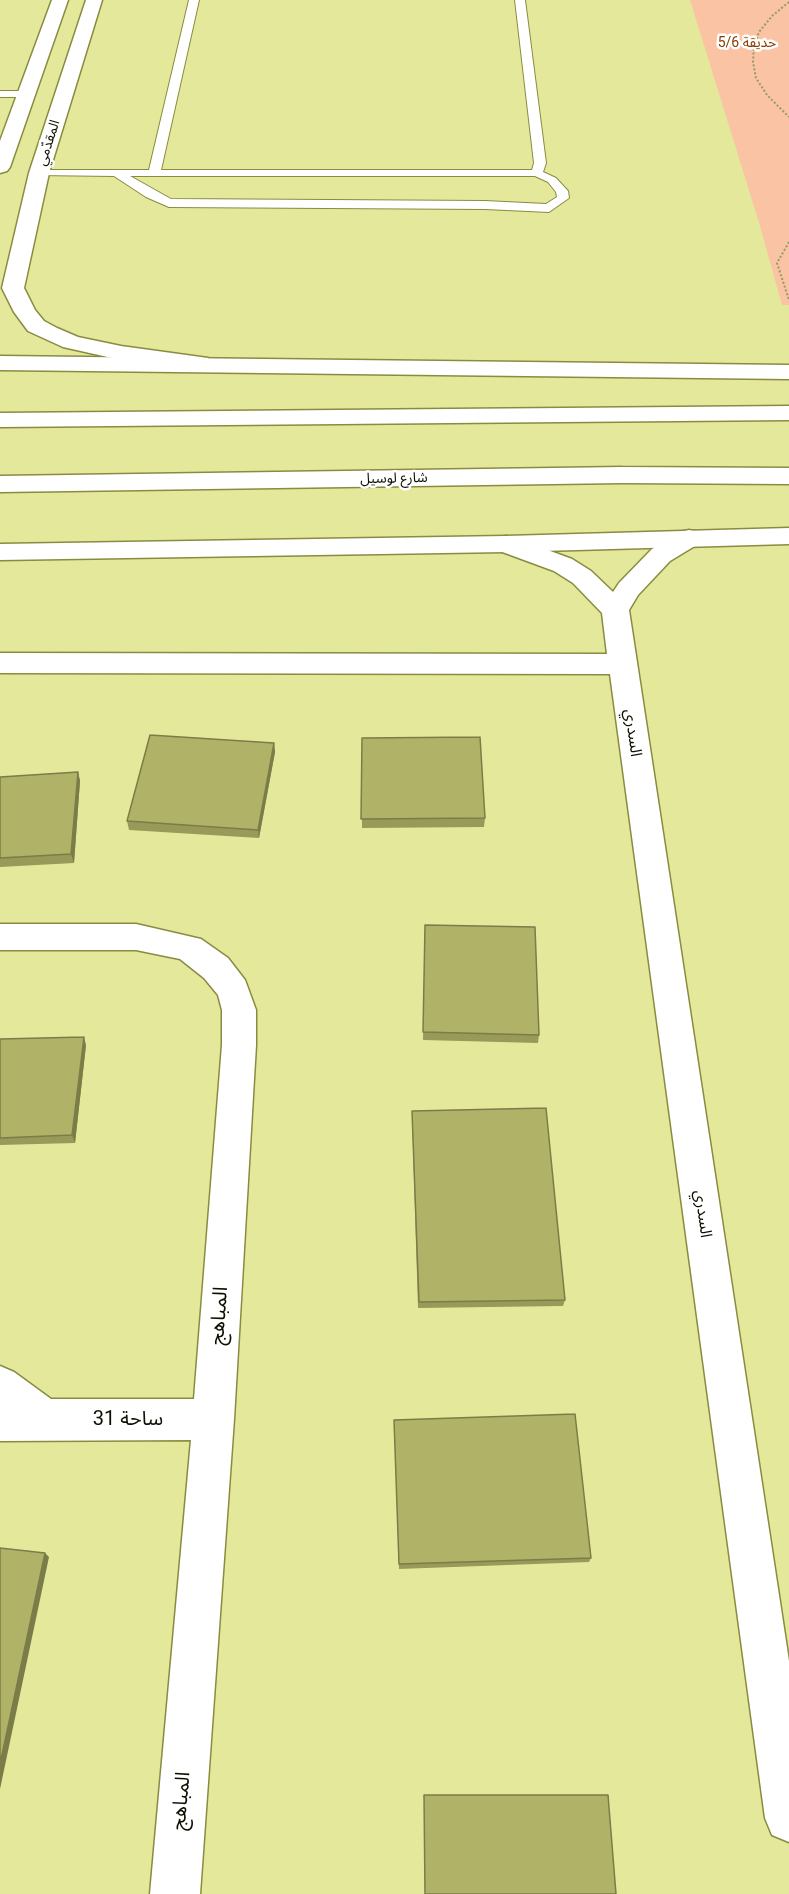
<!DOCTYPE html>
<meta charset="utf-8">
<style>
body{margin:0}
canvas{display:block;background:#e4e89b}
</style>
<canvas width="789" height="1894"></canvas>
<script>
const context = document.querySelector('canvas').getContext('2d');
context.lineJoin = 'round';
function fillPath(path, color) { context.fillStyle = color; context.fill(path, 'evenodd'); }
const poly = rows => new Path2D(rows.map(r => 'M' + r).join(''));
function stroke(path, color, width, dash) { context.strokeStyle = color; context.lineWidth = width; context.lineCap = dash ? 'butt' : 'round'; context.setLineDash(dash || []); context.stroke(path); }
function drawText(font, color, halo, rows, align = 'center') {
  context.font = font + ' Roboto,"Noto Sans Arabic",sans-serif'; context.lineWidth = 5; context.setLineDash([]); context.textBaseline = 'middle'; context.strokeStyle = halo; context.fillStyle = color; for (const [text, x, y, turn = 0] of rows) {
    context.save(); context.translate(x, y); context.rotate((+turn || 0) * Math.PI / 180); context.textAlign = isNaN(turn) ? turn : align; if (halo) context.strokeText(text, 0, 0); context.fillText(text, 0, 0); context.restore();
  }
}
fillPath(poly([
 [690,0,789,0,789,305,782,305,760,226]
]), '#fac3a4');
const lane = poly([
 [189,0,199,0,161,170,532,170,534,163,515,0,525,0,546,163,543,172,556,178,568,191,569,198,549,212,485,209,169,207,146,197,114,176,35,175,35,171,39,170,149,170,189,0],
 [130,176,535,176,548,182,556,192,557,197,546,204,485,201,171,199,130,176],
 [0,91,27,91,32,94,27,97,0,97,0,91]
]);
const street = poly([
 [52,0,68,0,10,167,7,171,0,173,0,141,52,0],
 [86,0,102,0,49,173,24,288,35,310,44,321,57,328,78,337,121,346,208,358,211,363,208,368,200,370,121,360,63,347,28,331,14,312,2,288,29,173,86,0],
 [689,530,698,532,702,538,698,544,670,561,638,595,629,610,789,1661,789,1842,772,1835,765,1818,610,674,0,673,0,653,607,654,602,613,573,583,554,571,497,550,493,544,497,538,506,536,515,538,572,559,591,571,613,592,619,583,652,549,680,532,689,530],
 [0,924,136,924,201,939,228,958,245,980,256,1010,256,1045,234,1419,200,1894,150,1894,191,1440,0,1441,0,1366,14,1372,51,1399,194,1399,222,1045,222,1010,218,995,204,978,180,959,136,950,0,950,0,924]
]);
const highway = poly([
 [0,356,789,365,789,379,0,370,0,356],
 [789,406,789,420,0,427,0,413,789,406],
 [622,467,789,468,789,484,622,483,0,492,0,476,622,467],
 [789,528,789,544,506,552,0,560,0,544,506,536,789,528]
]);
stroke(lane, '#898c40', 2);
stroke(street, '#898c40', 3);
stroke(highway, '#898c40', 3);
stroke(poly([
 [789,2,772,16,759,32,754,46,753,62,756,78,767,95,789,117],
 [789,242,777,263,789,300]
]), '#989b64', 2, [2, 2]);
fillPath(lane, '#fff');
fillPath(street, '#fff');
fillPath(highway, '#fff');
fillPath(poly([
 [362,738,485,818,484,827,362,828],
 [274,743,275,752,259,838,129,830,127,821],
 [78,772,80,781,74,863,0,867,0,777],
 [425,925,539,1035,538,1043,423,1040],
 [0,1039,86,1045,75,1143,0,1145],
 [412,1118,565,1300,563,1306,418,1308],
 [394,1420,591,1558,589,1562,399,1569]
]), '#979a59');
fillPath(poly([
 [274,743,275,752,259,838,258,830],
 [78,772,80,781,74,863,71,854],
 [84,1037,86,1045,75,1143,72,1135],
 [45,1553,49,1557,0,1789,0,1764]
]), '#7b7d48');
const building = poly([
 [150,735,274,743,258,830,127,821,150,735],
 [480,737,485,818,361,819,362,738,480,737],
 [78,772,71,854,0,858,0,777,78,772],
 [425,925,535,927,539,1035,423,1032,425,925],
 [84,1037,72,1135,0,1138,0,1039,84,1037],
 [546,1108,565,1300,419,1302,412,1111,546,1108],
 [575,1414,591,1558,399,1564,394,1420,575,1414],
 [0,1548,45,1553,0,1764,0,1548],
 [424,1795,608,1795,616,1894,425,1894,424,1795]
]);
fillPath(building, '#b0b367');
stroke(building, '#7b7d48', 1.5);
drawText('14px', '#863d02', '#fff', [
 ["حديقة 5/6",747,43]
]);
drawText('14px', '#0e0f00', '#fff', [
 ["المقدّمي",49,143,-72],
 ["شارع لوسيل",394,479,-1]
]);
drawText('16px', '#0e0f00', '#fff', [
 ["السدري",632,733,82],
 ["السدري",702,1214,82]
]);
drawText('20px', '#0e0f00', '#fff', [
 ["المباهج",220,1316,-86],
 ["ساحة 31",128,1420],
 ["المباهج",182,1801,-85]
]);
</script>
